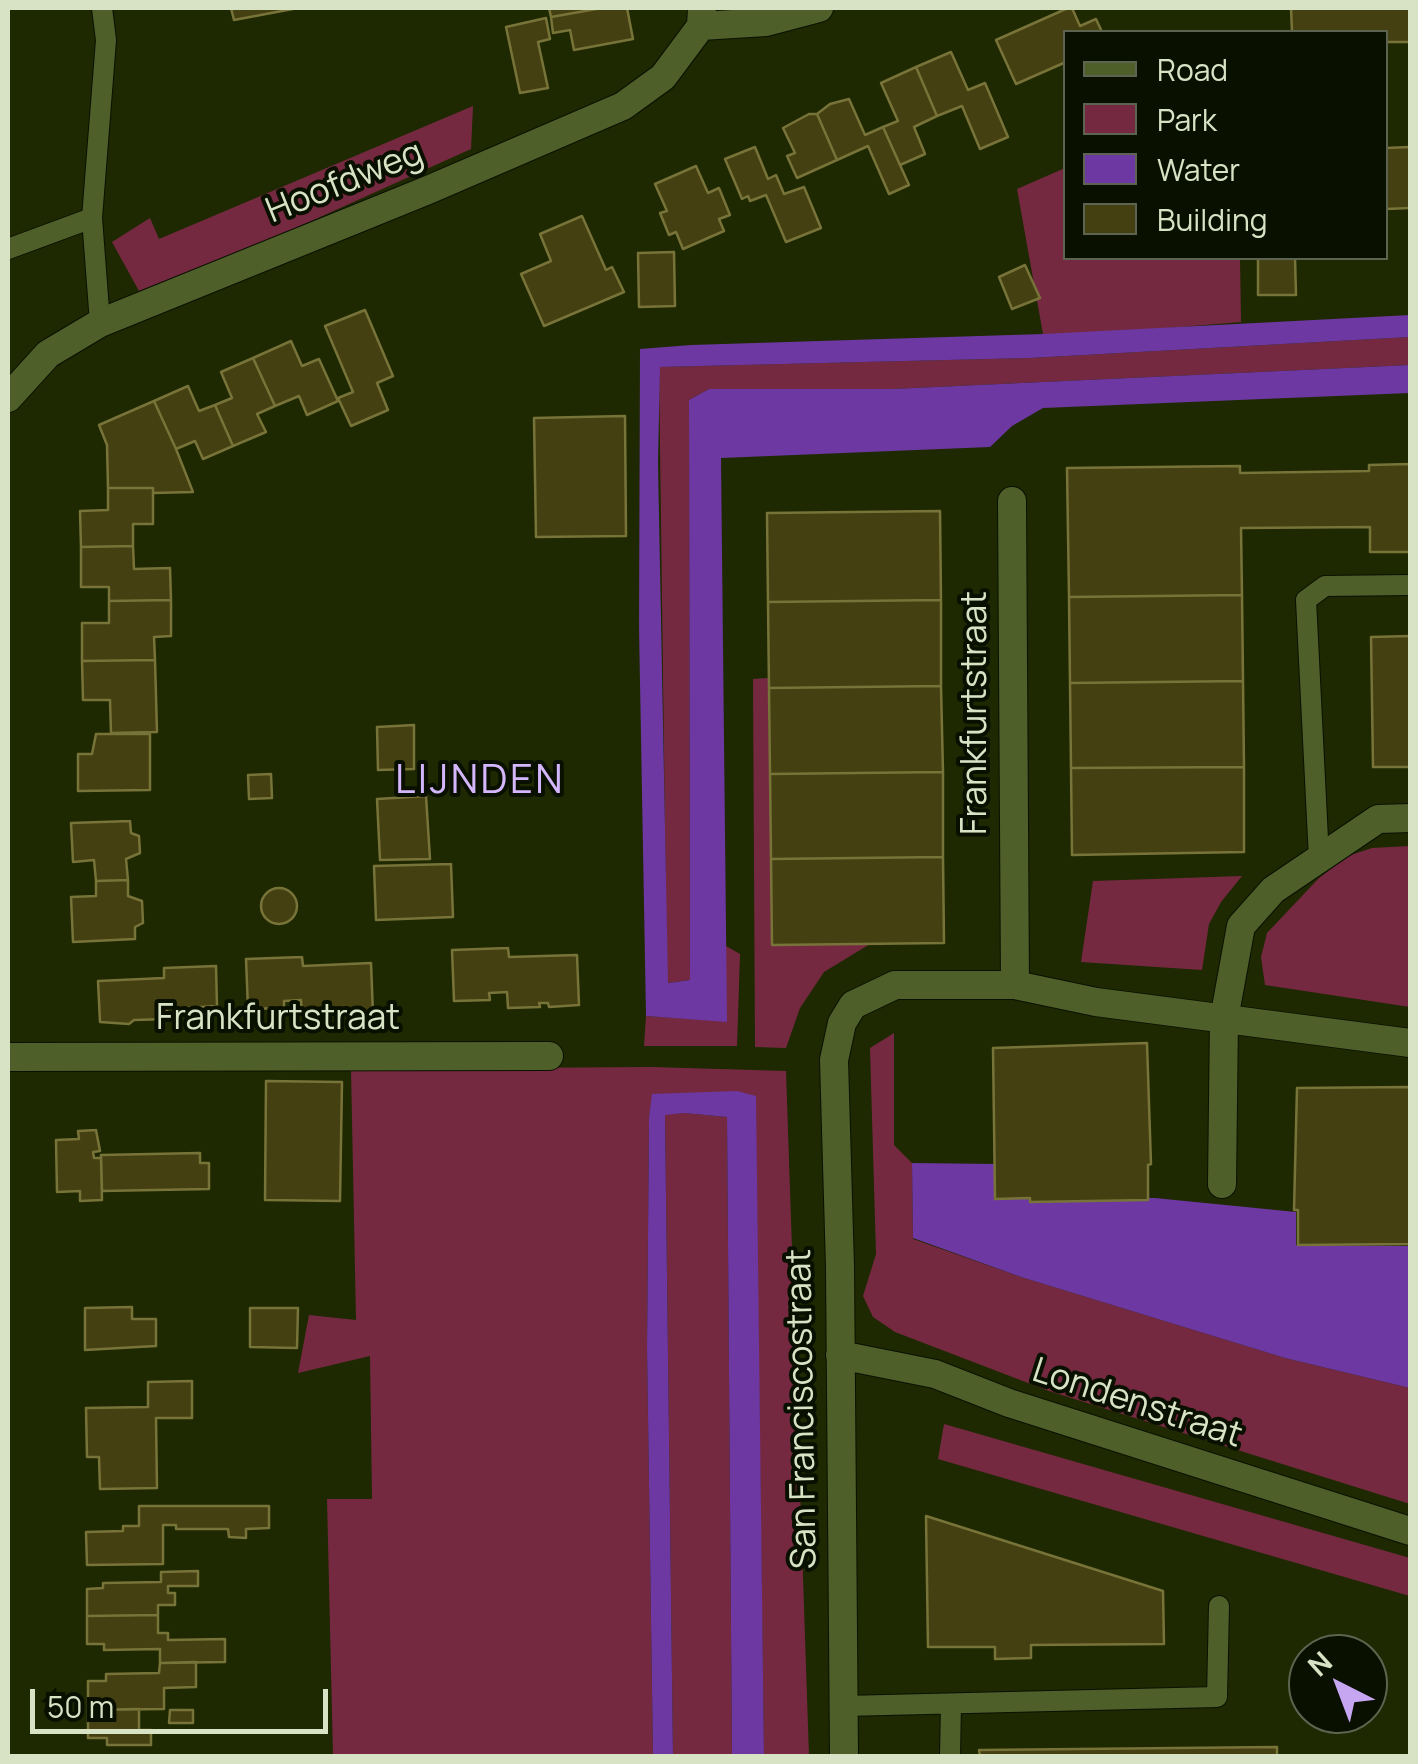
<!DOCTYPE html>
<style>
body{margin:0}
#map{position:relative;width:1418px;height:1764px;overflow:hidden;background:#1e2901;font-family:Manrope,sans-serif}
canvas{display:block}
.frame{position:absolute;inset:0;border:10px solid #d8e3c6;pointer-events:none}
.legend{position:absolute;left:1063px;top:30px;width:325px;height:230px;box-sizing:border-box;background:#0a1000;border:2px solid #5c644f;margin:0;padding:12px 18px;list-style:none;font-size:30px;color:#d8e3c6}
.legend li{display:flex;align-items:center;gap:20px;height:50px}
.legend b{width:50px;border:2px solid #5c644f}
.north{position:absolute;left:1288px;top:1634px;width:100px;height:100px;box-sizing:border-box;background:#0a1000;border:2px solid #5c644f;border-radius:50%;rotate:318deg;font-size:28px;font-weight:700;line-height:40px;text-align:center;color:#d8e3c6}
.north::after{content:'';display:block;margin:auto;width:35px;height:45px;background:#c6a6f0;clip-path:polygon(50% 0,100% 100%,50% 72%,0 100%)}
.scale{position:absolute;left:30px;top:1689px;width:298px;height:45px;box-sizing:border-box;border:5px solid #d8e3c6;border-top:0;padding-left:12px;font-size:30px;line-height:35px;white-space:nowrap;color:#d8e3c6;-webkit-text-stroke:8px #0a1000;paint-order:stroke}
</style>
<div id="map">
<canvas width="1418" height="1764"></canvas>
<div class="frame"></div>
<ul class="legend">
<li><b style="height:12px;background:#4f5f2a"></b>Road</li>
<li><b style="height:28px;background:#752941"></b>Park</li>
<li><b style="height:28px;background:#6d38a1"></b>Water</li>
<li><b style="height:28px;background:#454011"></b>Building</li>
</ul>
<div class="north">N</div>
<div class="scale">50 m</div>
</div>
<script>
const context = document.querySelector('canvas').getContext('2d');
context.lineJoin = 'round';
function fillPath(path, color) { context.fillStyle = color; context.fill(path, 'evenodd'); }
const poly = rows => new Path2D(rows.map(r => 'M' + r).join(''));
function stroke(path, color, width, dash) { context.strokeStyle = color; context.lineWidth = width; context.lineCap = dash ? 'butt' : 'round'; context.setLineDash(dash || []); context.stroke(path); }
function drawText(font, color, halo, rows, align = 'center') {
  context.font = font + ' Manrope,sans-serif'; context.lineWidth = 8; context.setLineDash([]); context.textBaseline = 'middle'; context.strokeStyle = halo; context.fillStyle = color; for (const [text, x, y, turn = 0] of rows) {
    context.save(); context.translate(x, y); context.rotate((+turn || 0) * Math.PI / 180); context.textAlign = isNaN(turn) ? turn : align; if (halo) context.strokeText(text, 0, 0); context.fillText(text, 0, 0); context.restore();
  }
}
fillPath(poly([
 [473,106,471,149,258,245,139,291,112,242,150,218,159,239],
 [1065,168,1066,258,1240,258,1241,322,1047,338,1043,334,1017,189],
 [1410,337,1410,365,892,389,709,389,689,400,690,980,667,983,659,367,1030,358],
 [768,678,772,945,870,944,824,972,800,1008,786,1048,755,1047,753,679],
 [1410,846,1410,1007,1265,985,1261,957,1267,933,1319,878,1348,856,1372,848],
 [1242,876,1221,902,1209,924,1202,970,1081,962,1093,881],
 [726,946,740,954,737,1046,644,1046,646,1016,726,1021],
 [894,1033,894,1145,912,1163,913,1239,1021,1277,1285,1358,1410,1388,1410,1504,1049,1391,895,1332,873,1317,863,1296,876,1254,870,1048],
 [653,1067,786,1071,809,1756,764,1756,755,1096,653,1094,649,1118,647,1349,653,1756,333,1756,327,1499,372,1499,370,1356,298,1373,309,1315,356,1320,351,1069],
 [684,1113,727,1117,732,1756,673,1756,665,1114],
 [944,1424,1410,1558,1410,1596,938,1459]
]), '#752941');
fillPath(poly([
 [1410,315,1410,337,1030,358,660,367,658,463,668,983,690,980,689,400,709,389,892,389,1410,365,1410,393,1043,408,1012,426,990,447,721,458,727,1022,646,1016,639,627,640,349,691,345,1043,334],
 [737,1091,756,1096,764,1756,732,1756,727,1117,684,1113,665,1115,673,1756,653,1756,647,1349,649,1118,652,1094],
 [912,1163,998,1164,999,1196,1155,1198,1296,1212,1296,1245,1410,1246,1410,1388,1285,1358,1021,1277,913,1238]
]), '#6d38a1');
const building = poly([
 [231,8,298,8,234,20,231,8],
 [549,8,602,8,551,17,549,8],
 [602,8,627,8,633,39,574,50,570,30,553,33,551,17,602,8],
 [1068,8,1072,8,1080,26,1096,19,1102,32,1066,32,1066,62,1016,84,996,40,1068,8],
 [1291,8,1410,8,1410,42,1386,42,1386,32,1292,32,1291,8],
 [546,18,550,39,538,42,548,88,520,93,506,27,546,18],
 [951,52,968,90,985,83,1008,137,980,149,962,106,937,116,916,67,951,52],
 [916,67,937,116,914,127,925,154,900,165,883,127,898,121,881,83,916,67],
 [849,99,865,135,883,127,909,185,889,194,868,146,837,160,817,114,830,104,849,99],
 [809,114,817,114,837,160,797,178,787,156,795,153,783,128,809,114],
 [755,147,768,179,776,175,784,194,804,187,821,228,786,242,766,195,750,201,748,196,742,199,725,159,755,147],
 [1410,147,1410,208,1386,209,1386,148,1410,147],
 [696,166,708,193,719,188,730,215,719,219,724,231,683,249,676,232,669,235,660,213,667,211,655,184,696,166],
 [582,216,606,270,612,267,624,292,544,326,521,274,551,261,540,234,582,216],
 [674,252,675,306,639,307,638,253,674,252],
 [1258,258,1295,258,1296,295,1258,295,1258,258],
 [1025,265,1040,298,1012,309,999,277,1025,265],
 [365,310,393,376,377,383,388,410,351,426,338,398,353,392,325,326,365,310],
 [291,341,302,366,319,359,338,401,307,415,299,396,275,406,253,358,291,341],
 [253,358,275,406,257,414,266,432,233,446,215,405,232,398,221,372,253,358],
 [188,386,199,411,215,405,233,446,203,459,195,441,176,449,154,401,188,386],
 [154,401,176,449,193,492,153,493,153,488,108,488,107,445,99,425,154,401],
 [625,416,626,536,536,537,534,418,625,416],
 [1410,464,1410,552,1370,552,1370,527,1241,528,1242,595,1069,597,1067,468,1240,466,1240,473,1369,471,1369,465,1410,464],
 [108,488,153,488,153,524,133,524,133,546,81,547,80,511,108,510,108,488],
 [940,511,941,600,768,602,767,513,940,511],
 [133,546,134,569,170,568,171,600,109,601,109,587,81,587,81,547,133,546],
 [1242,595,1243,681,1070,683,1069,597,1242,595],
 [171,600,171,636,154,637,155,660,82,661,82,623,109,623,109,601,171,600],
 [941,600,941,686,769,688,768,602,941,600],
 [1410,636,1410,767,1373,767,1371,637,1410,636],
 [155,660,157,732,111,733,110,700,83,700,82,661,155,660],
 [1243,681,1244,767,1071,768,1070,683,1243,681],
 [941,686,943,772,770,774,769,688,941,686],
 [414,725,414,769,378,770,377,727,414,725],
 [96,734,150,734,150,790,78,791,78,754,92,754,96,734],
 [1244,767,1244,852,1072,855,1071,768,1244,767],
 [943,772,943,857,771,859,770,774,943,772],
 [271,774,272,798,249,799,248,775,271,774],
 [426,796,430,859,380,860,377,799,426,796],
 [130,821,131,833,139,836,140,853,126,859,128,880,96,881,94,860,73,862,71,823,130,821],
 [943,857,944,943,772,945,771,859,943,857],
 [451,864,453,917,376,920,374,866,451,864],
 [128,880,128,896,142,901,143,923,135,927,135,939,73,942,71,897,96,896,96,881,128,880],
 '261 906a18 18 0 1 1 36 0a18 18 0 1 1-36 0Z',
 [508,948,509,957,577,955,579,1005,549,1007,548,1003,539,1003,540,1007,508,1008,507,992,489,993,490,1000,454,1001,452,950,508,948],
 [302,957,303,966,371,963,373,1014,342,1015,342,1011,333,1011,333,1015,302,1016,301,1000,284,1001,284,1008,248,1009,246,959,302,957],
 [216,966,217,1006,167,1009,168,1019,134,1020,129,1024,100,1022,98,981,164,978,164,968,216,966],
 [1147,1043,1151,1164,1148,1165,1148,1200,1030,1202,1030,1198,995,1199,993,1048,1147,1043],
 [266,1081,342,1082,340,1201,265,1200,266,1081],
 [1410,1087,1410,1244,1298,1245,1298,1210,1294,1210,1297,1088,1410,1087],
 [96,1130,100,1151,93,1152,94,1158,101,1158,102,1200,80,1201,80,1191,57,1192,56,1140,79,1139,78,1131,96,1130],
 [200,1153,200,1163,209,1163,209,1189,102,1191,101,1155,200,1153],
 [132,1307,132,1319,156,1319,156,1346,85,1350,85,1308,132,1307],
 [250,1308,298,1308,297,1348,250,1347,250,1308],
 [192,1381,192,1418,156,1418,157,1488,100,1489,99,1457,87,1457,86,1408,148,1407,148,1382,192,1381],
 [139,1506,269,1506,269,1528,246,1529,246,1538,229,1537,228,1529,176,1529,176,1525,163,1525,163,1564,87,1565,86,1532,123,1531,123,1526,139,1526,139,1506],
 [926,1516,1163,1591,1164,1644,1031,1645,1031,1658,995,1659,995,1647,928,1647,926,1516],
 [198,1571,198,1586,168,1586,168,1593,175,1593,175,1605,158,1605,158,1615,87,1616,87,1589,103,1588,103,1583,161,1582,161,1572,198,1571],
 [158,1615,158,1633,168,1633,168,1640,225,1639,225,1662,160,1663,160,1649,104,1650,104,1644,87,1644,87,1616,158,1615],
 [196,1662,196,1687,164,1688,164,1709,88,1710,88,1681,106,1681,106,1674,159,1673,160,1663,196,1662],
 [139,1709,139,1730,151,1730,151,1745,107,1745,107,1738,88,1738,88,1710,139,1709],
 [170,1710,193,1710,193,1723,169,1723,170,1710],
 [1277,1747,1277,1756,980,1756,979,1750,1277,1747]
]);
fillPath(building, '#454011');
stroke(building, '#787339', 2.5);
const service = poly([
 [8,249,92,218],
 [100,323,92,218,106,40,102,8],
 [1319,859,1306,600,1325,586,1410,585],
 [844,1706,1217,1697,1219,1606],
 [950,1756,951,1704]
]);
const minor = poly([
 [701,26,766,22,819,8],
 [8,398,48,354,100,323,428,190,623,106,663,77,701,26,702,8],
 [1012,501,1015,985],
 [8,1057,549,1056],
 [1222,1184,1224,1019,1241,926,1273,890,1378,819,1410,818],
 [840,1355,935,1374,1009,1403,1410,1531],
 [844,1756,840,1267,834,1060,842,1023,853,1005,895,985,1015,985,1096,1002,1410,1043]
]);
stroke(service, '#0a1100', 22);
stroke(minor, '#0a1100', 30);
stroke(service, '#4f5f2a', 20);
stroke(minor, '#4f5f2a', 28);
drawText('35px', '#d8e3c6', '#0a1000', [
 ["Hoofdweg",345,183,-22],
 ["Frankfurtstraat",976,713,-90],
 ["Frankfurtstraat",278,1019],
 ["Londenstraat",1137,1404,18],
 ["San Franciscostraat",803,1409,-91]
]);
context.letterSpacing = '2.5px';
drawText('40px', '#d3b6fb', '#0a1000', [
 ["LIJNDEN",480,782]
]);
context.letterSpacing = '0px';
</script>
